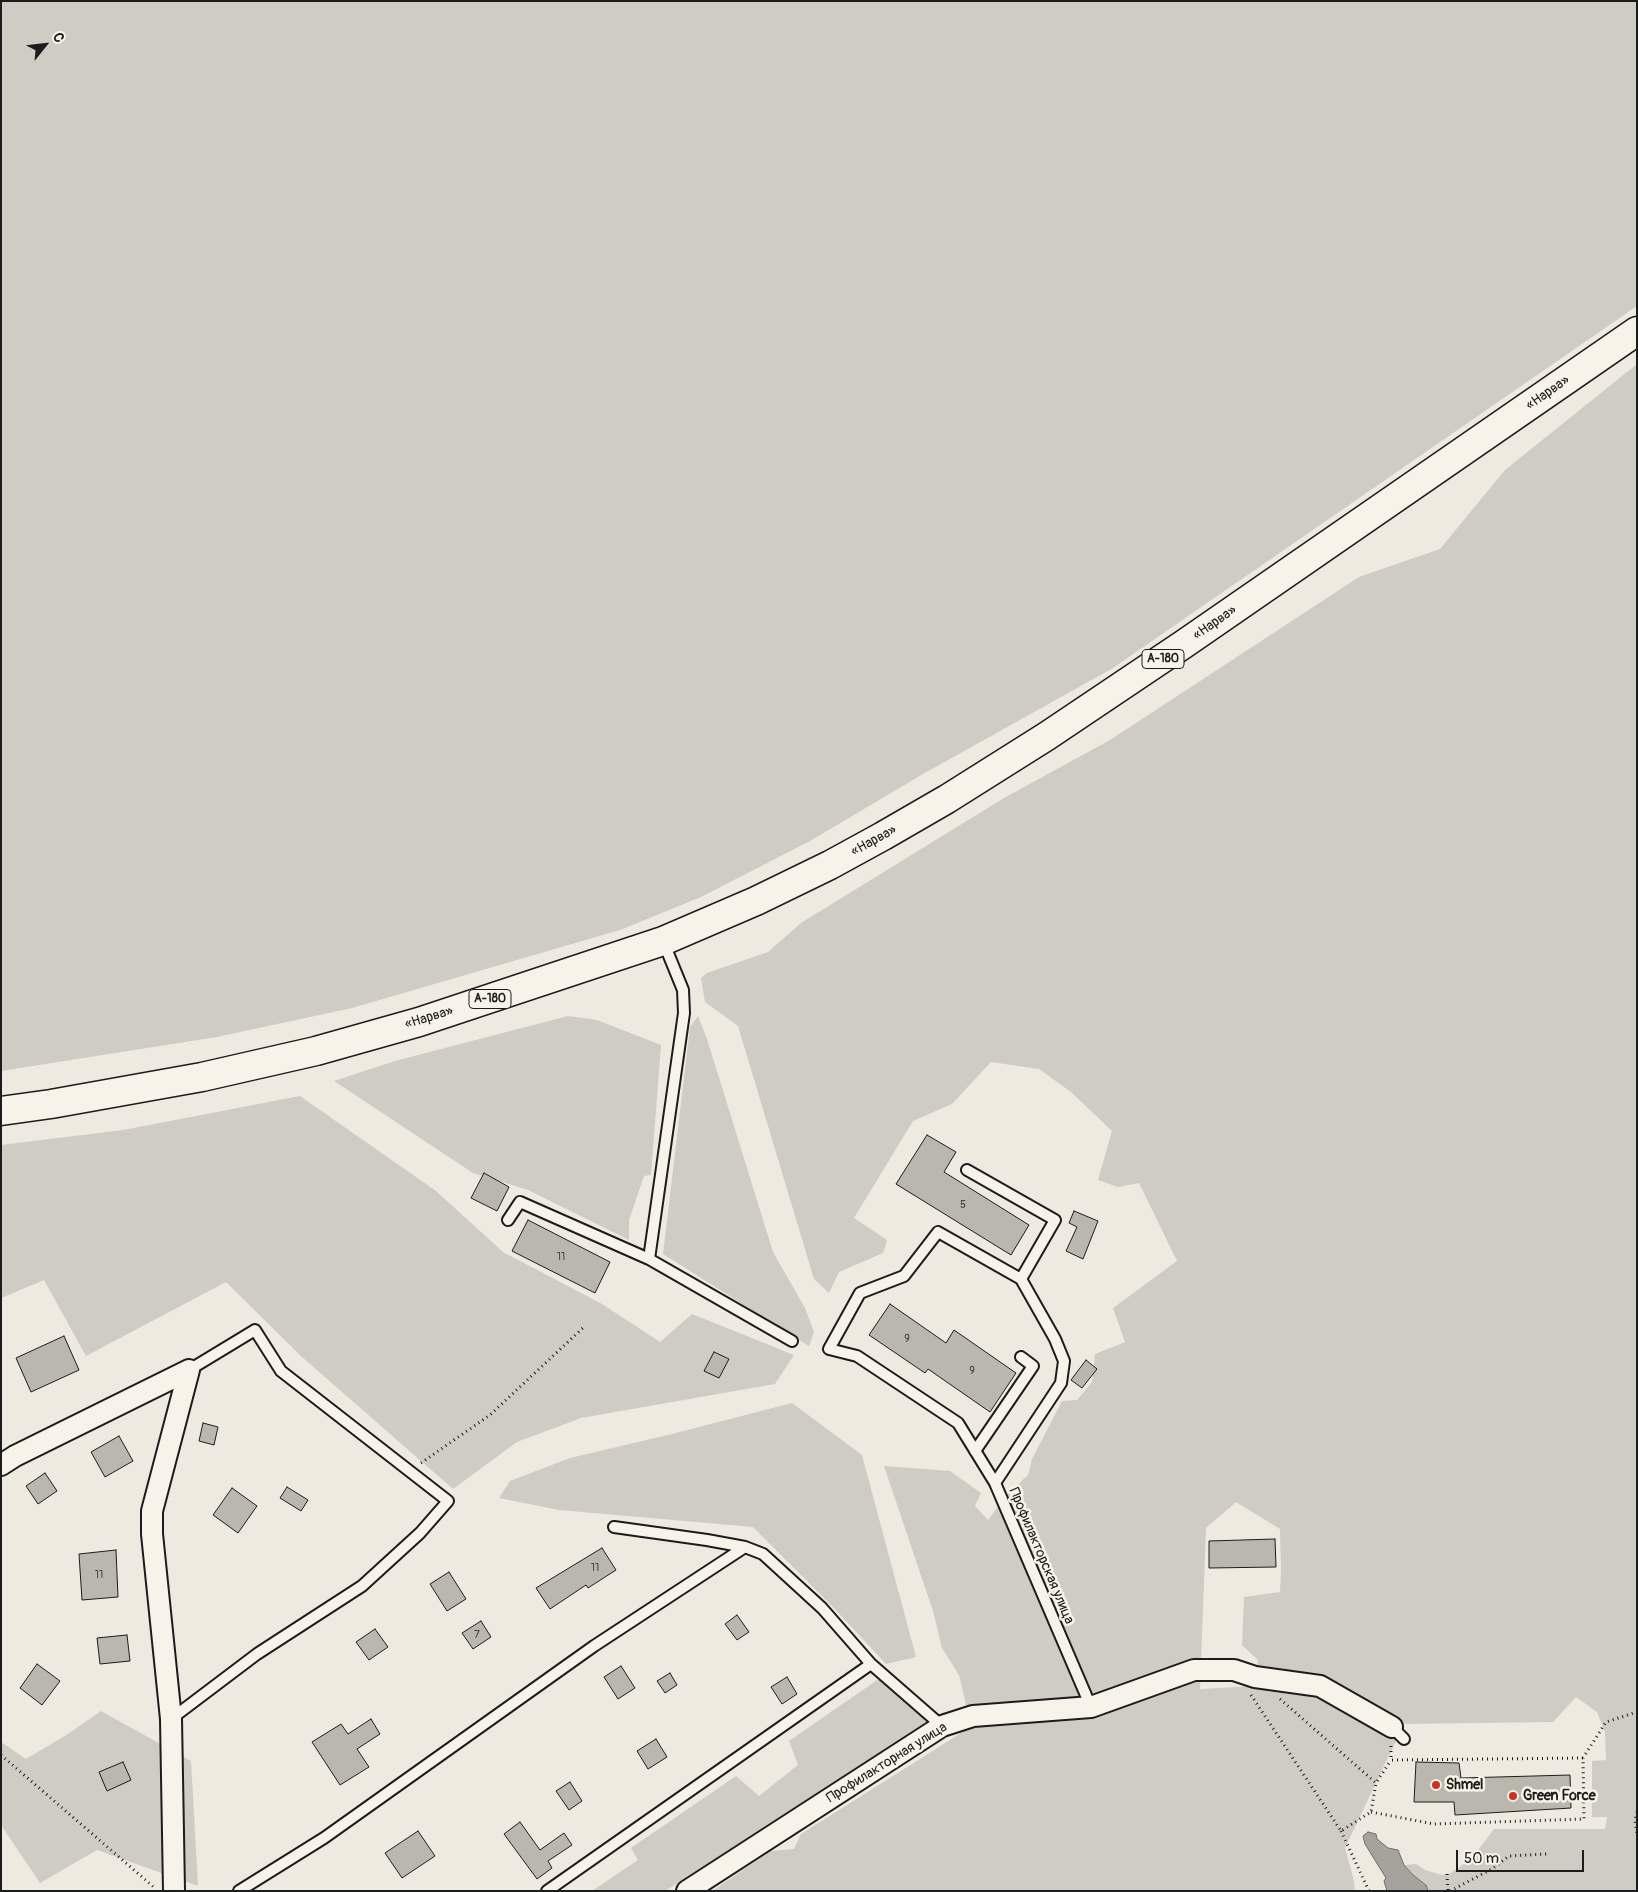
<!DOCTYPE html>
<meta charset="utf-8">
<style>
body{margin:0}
#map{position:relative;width:1638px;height:1892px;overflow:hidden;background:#eeeae0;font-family:Pangolin,sans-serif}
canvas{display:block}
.frame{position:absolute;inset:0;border:2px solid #1c1c1c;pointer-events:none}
.north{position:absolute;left:20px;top:20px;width:50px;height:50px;-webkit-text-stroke:4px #f7f3e8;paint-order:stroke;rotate:61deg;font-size:14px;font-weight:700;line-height:20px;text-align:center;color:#1c1c1c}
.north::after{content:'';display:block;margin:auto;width:18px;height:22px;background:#1c1c1c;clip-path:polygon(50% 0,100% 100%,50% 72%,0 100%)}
.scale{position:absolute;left:1456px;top:1850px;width:128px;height:22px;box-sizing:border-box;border:2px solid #1c1c1c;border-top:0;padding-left:6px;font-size:15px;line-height:18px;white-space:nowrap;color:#1c1c1c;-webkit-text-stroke:4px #f7f3e8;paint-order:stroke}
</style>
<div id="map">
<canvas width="1638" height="1892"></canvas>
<div class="frame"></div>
<div class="north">С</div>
<div class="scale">50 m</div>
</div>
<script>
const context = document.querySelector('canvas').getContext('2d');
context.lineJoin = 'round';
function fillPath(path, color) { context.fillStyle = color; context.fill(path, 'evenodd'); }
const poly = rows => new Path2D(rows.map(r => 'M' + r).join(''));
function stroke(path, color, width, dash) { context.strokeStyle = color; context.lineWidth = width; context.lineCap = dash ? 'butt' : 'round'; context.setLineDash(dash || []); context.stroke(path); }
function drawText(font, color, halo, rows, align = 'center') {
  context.font = font + ' Pangolin,sans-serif'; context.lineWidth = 5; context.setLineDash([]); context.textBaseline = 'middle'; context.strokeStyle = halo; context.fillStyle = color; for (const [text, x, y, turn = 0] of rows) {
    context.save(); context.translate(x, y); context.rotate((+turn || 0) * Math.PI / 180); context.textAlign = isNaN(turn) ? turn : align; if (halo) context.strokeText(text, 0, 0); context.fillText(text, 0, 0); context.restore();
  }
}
fillPath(poly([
 [1,1,1637,1,1637,306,1113,668,923,774,810,841,701,897,620,930,352,1008,217,1037,1,1071],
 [1637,364,1637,1891,1428,1891,1426,1884,1413,1875,1404,1865,1416,1864,1425,1870,1442,1875,1451,1873,1473,1857,1494,1829,1605,1829,1607,1817,1592,1817,1592,1761,1606,1760,1605,1733,1597,1712,1576,1697,1553,1722,1404,1724,1345,1848,1354,1881,1355,1891,712,1891,771,1851,794,1849,801,1834,969,1728,967,1709,959,1675,942,1648,933,1611,884,1466,950,1471,981,1493,975,1506,988,1520,1008,1493,1028,1475,1032,1459,1062,1401,1077,1400,1092,1382,1095,1354,1125,1342,1113,1308,1177,1261,1139,1183,1118,1187,1098,1180,1112,1131,1071,1092,1039,1069,991,1062,952,1104,913,1121,854,1218,887,1240,883,1253,839,1272,829,1293,814,1279,738,1026,705,1002,701,978,707,973,768,952,801,923,1004,798,1110,740,1359,577,1440,549,1505,470],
 [1236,1502,1280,1529,1281,1569,1280,1592,1244,1597,1242,1645,1258,1660,1255,1686,1200,1689,1206,1528],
 [568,1016,597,1020,661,1045,651,1175,644,1176,629,1220,629,1240,528,1190,473,1173,334,1081,395,1061],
 [698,1016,707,1039,773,1252,805,1308,814,1332,809,1346,663,1254,690,1027],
 [300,1096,436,1191,503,1252,602,1304,660,1342,692,1314,794,1355,775,1384,581,1418,517,1442,453,1489,302,1357,226,1282,86,1356,44,1280,1,1298,1,1145,123,1130],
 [792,1403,862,1455,916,1657,886,1664,830,1604,753,1527,559,1510,499,1498,510,1481,570,1458,672,1434],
 [886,1674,927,1723,665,1891,592,1891,638,1860,631,1848,736,1776,759,1796,798,1765,789,1741],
 [101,1711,191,1761,198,1886,97,1850,40,1883,1,1825,1,1742,26,1759,68,1734]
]), '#cfccc3');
const water = poly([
 [1368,1832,1376,1834,1377,1839,1388,1848,1398,1850,1404,1865,1413,1875,1426,1885,1428,1891,1387,1891,1384,1881,1386,1878,1365,1844,1363,1836,1368,1832]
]);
fillPath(water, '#a6a39d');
stroke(water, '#6f6d69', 1);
const building = poly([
 [927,1135,956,1152,944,1172,1029,1225,1011,1255,896,1184,927,1135],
 [484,1173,509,1187,497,1211,471,1198,484,1173],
 [1074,1211,1098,1221,1083,1259,1066,1251,1077,1227,1069,1223,1074,1211],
 [528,1220,610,1262,595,1293,512,1251,528,1220],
 [890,1304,946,1343,954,1330,1016,1373,990,1412,928,1369,925,1373,869,1335,890,1304],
 [64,1336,79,1370,31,1392,16,1358,64,1336],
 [714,1352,729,1359,719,1378,704,1371,714,1352],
 [1086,1360,1097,1369,1082,1388,1071,1380,1086,1360],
 [203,1423,218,1427,214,1445,199,1441,203,1423],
 [119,1436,133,1461,105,1477,91,1452,119,1436],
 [45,1473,57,1491,38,1504,26,1486,45,1473],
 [287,1487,308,1500,301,1511,280,1498,287,1487],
 [232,1488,257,1506,238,1533,213,1515,232,1488],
 [1275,1539,1276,1567,1209,1568,1209,1541,1275,1539],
 [602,1548,616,1570,588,1588,586,1585,550,1609,536,1588,602,1548],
 [116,1550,118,1597,82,1600,79,1554,116,1550],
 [449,1572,466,1599,447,1611,430,1584,449,1572],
 [737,1615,749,1632,737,1640,725,1624,737,1615],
 [481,1621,491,1637,473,1649,462,1633,481,1621],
 [375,1629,388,1647,369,1660,356,1642,375,1629],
 [127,1635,130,1661,100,1664,97,1638,127,1635],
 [37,1664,60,1681,42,1705,20,1688,37,1664],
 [621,1666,635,1688,618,1699,604,1677,621,1666],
 [670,1673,677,1685,665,1693,657,1681,670,1673],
 [787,1677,797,1694,782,1704,771,1687,787,1677],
 [371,1719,380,1734,357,1749,369,1767,340,1785,312,1742,341,1724,348,1734,371,1719],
 [656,1739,667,1757,648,1769,637,1751,656,1739],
 [123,1762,131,1780,107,1791,99,1772,123,1762],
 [1416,1762,1459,1763,1461,1778,1570,1775,1571,1808,1455,1815,1454,1802,1414,1802,1416,1762],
 [570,1782,582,1801,569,1810,556,1791,570,1782],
 [520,1822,540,1850,564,1833,572,1845,548,1861,552,1868,537,1879,504,1834,520,1822],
 [418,1831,435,1856,402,1878,385,1853,418,1831]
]);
fillPath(building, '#bab7af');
stroke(building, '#1c1c1c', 1);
const service = poly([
 [967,1170,1055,1220,1021,1279],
 [508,1220,520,1202,649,1259,792,1341],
 [649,1259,684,1013,683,990,663,941],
 [1021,1279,938,1232,904,1276,860,1293,829,1349,857,1356,958,1423,995,1483,1091,1707],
 [975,1451,1033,1366,1021,1357],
 [995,1483,1061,1383,1064,1361,1055,1339,1021,1279],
 [614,1527,707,1540,745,1547,763,1554,822,1608,871,1664,942,1726],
 [171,1719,257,1654,362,1586,420,1533,448,1501,281,1371,255,1330,189,1370],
 [1392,1727,1404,1739],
 [239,1891,324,1838,594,1646,745,1547],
 [547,1891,871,1664]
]);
const minor = poly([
 [1,1465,15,1456,189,1370,152,1511,152,1534,171,1719,174,1891],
 [687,1891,942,1726,973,1716,1091,1707,1194,1670,1234,1670,1255,1677,1320,1686,1392,1727]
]);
const trunk = poly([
 [1,1111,51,1104,202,1077,316,1051,419,1022,663,941,756,901,830,865,883,836,947,799,1047,736,1184,644,1637,331]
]);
stroke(service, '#1c1c1c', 14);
stroke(minor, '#1c1c1c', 24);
stroke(trunk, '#1c1c1c', 31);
stroke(poly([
 [421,1463,490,1415,585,1326],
 [1251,1695,1341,1831,1371,1812,1376,1783],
 [1280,1699,1376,1783,1391,1760],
 [1391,1746,1391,1760,1583,1758],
 [1,1755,156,1889],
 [1371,1812,1434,1824,1584,1819,1583,1758,1606,1722,1637,1712],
 [1637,1812,1635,1820,1637,1834],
 [1341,1831,1369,1891],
 [1447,1874,1448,1891],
 [1450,1891,1492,1869,1509,1856,1547,1854]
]), '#1c1c1c', 3, [1, 4]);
stroke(service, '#f7f3e8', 10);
stroke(minor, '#f7f3e8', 20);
stroke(trunk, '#f7f3e8', 28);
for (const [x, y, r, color] of [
 [1436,1785,5,"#c8321e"],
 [1513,1796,5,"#c8321e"]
]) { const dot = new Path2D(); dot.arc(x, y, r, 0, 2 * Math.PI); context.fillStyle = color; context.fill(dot); stroke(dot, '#f7f3e8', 2); }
drawText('11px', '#444341', null, [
 ["5",963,1205],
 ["11",561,1257],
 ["9",907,1339],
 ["9",972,1371],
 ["11",595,1568],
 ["11",99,1575],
 ["7",477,1635]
]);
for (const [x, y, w] of [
 [1163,659,42],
 [490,999,42]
]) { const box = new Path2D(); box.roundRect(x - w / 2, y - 9.5, w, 19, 4); context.fillStyle = '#f7f3e8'; context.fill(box); stroke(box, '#1c1c1c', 1); }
drawText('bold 12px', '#1c1c1c', null, [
 ["А-180",1163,659],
 ["А-180",490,999]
]);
drawText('14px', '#1c1c1c', '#f7f3e8', [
 ["«Нарва»",1548,393,-35],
 ["«Нарва»",1215,623,-35],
 ["«Нарва»",874,841,-29],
 ["«Нарва»",429,1018,-17],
 ["Профилакторская улица",1041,1556,67],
 ["Профилакторная улица",887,1763,-32]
]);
drawText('bold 14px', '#1c1c1c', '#f7f3e8', [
 ["Shmel",1446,1785],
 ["Green Force",1523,1796]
], 'left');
</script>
